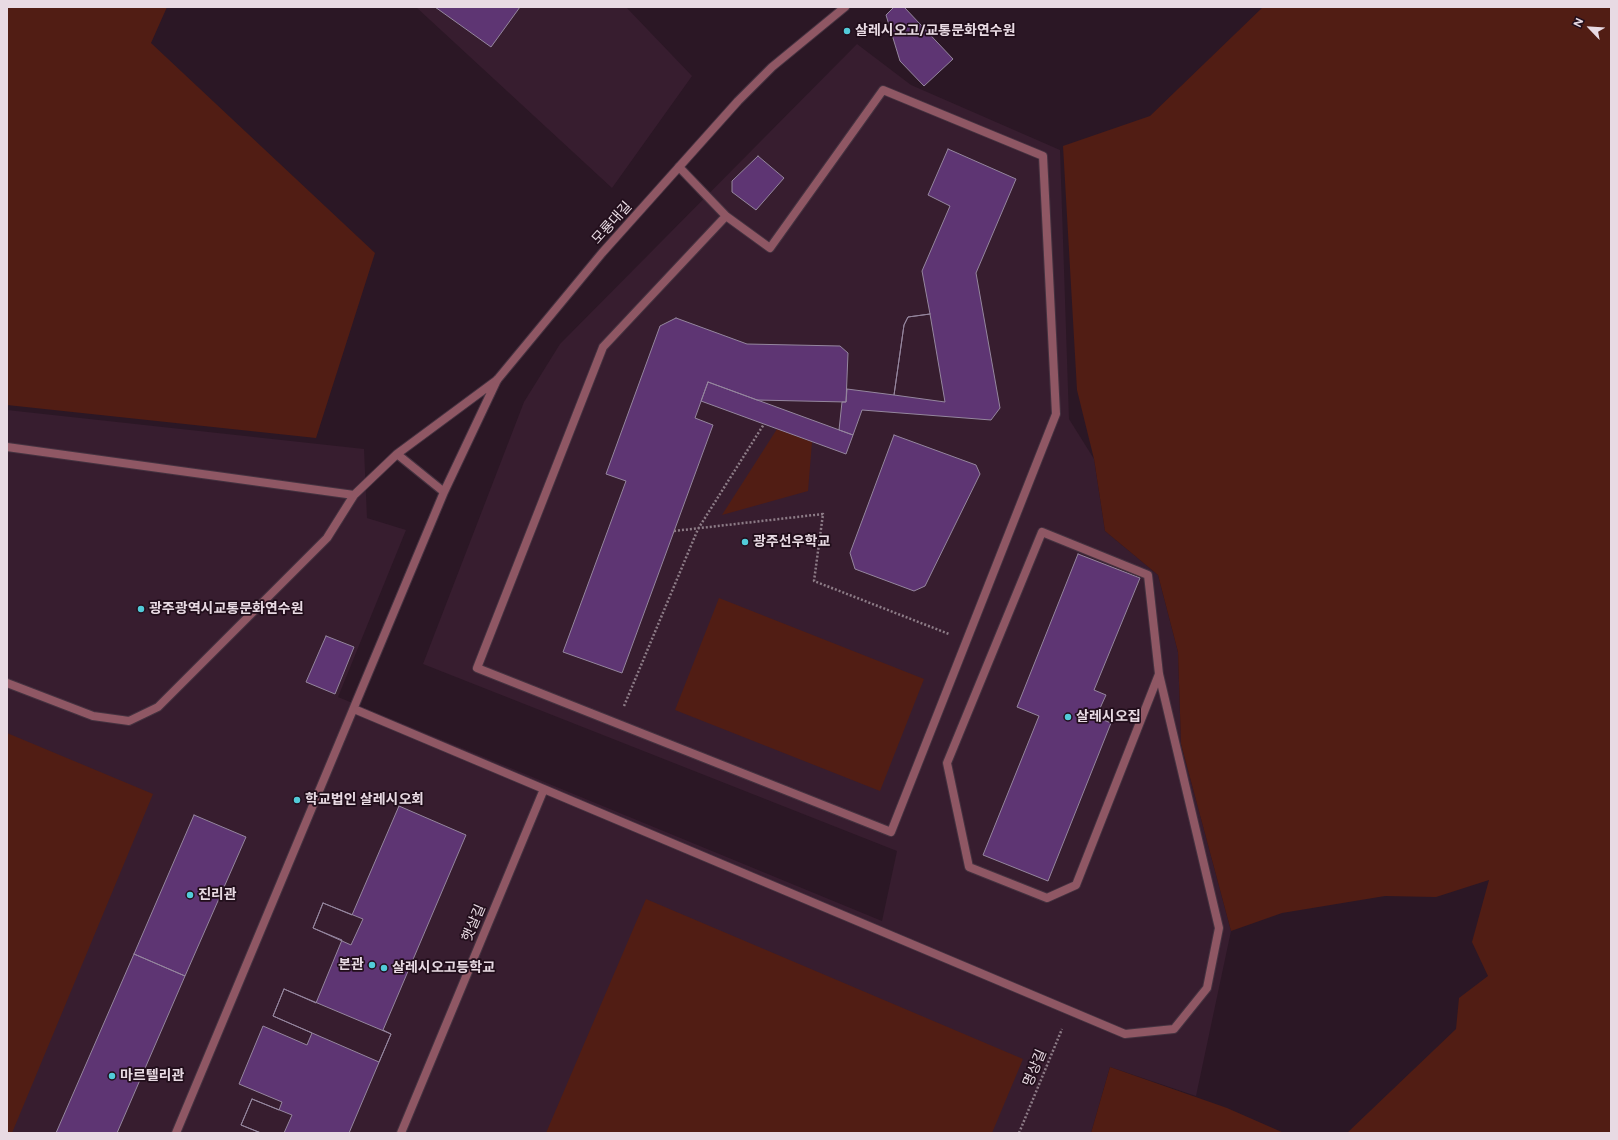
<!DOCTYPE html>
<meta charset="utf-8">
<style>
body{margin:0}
#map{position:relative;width:1618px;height:1140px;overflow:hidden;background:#2b1725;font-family:Figtree,sans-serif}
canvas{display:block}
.frame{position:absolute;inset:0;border:8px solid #e8dae3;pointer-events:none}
.north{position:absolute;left:1570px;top:8px;width:40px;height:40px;-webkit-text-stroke:3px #210e1b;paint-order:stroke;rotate:295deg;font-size:11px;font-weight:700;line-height:16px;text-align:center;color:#e8dae3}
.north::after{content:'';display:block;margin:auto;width:14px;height:18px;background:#e8dae3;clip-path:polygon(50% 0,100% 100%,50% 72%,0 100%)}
</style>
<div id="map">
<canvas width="1618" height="1140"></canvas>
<div class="frame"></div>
<div class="north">N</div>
</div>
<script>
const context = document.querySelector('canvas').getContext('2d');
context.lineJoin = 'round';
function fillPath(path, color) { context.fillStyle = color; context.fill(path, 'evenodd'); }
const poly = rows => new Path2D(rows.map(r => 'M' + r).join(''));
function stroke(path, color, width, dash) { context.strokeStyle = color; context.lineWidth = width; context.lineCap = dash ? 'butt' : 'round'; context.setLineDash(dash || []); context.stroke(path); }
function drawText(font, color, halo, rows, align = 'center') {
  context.font = font + ' Figtree,"Noto Sans KR",sans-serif'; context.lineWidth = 3.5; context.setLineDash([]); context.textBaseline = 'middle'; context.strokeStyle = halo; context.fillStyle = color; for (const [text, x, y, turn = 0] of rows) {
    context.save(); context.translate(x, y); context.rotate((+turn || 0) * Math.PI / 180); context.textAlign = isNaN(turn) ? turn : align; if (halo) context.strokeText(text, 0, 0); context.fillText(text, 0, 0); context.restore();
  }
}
fillPath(poly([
 [416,7,626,7,692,76,612,188],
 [857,44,911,85,1060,150,1069,419,1094,459,1105,531,1158,575,1178,652,1181,744,1231,931,1196,1096,1110,1067,1091,1133,7,1133,7,410,364,449,367,518,406,530,338,697,882,921,897,851,423,664,524,402,560,344]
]), '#371d2f');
fillPath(poly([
 [7,7,167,7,151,43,375,253,316,438,7,405],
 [1263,7,1611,7,1611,1133,1347,1133,1456,1029,1459,998,1488,976,1472,942,1489,880,1436,897,1385,896,1282,913,1231,931,1181,744,1178,652,1158,575,1105,531,1094,459,1077,390,1063,146,1150,116],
 [777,429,812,442,808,491,722,515],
 [719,598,924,679,880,791,675,710],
 [7,733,153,794,12,1133,7,1133],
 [646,899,1023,1059,992,1133,546,1133],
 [1110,1067,1227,1108,1284,1133,1091,1133]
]), '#511d14');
const building = poly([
 [435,7,520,7,491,47,435,7],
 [894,7,904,7,953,59,924,86,900,61,886,15,894,7],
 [948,149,1016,179,976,273,1000,408,991,420,862,410,853,435,839,430,842,402,846,402,847,389,894,395,904,325,908,317,930,314,922,271,950,206,928,195,948,149],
 [758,156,784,178,756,210,732,192,732,181,758,156],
 [930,314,945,402,894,395,904,325,908,317,930,314],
 [676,318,747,344,840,346,848,353,846,402,757,400,708,382,695,418,713,425,622,673,563,652,626,481,606,474,660,326,676,318],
 [708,382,853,435,846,454,701,401,708,382],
 [894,435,976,465,980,474,925,586,914,591,855,569,850,553,894,435],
 [1078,554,1140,578,1094,690,1106,695,1096,717,1111,723,1048,881,983,855,1039,716,1017,707,1078,554],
 [326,636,354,647,335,694,306,682,326,636],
 [399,806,466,835,383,1030,391,1034,349,1133,261,1133,241,1125,252,1099,279,1110,282,1102,239,1084,263,1026,307,1045,312,1033,273,1016,284,989,316,1003,342,940,313,928,323,903,352,915,399,806],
 [194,815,246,837,185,976,134,954,194,815],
 [323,903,363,919,351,945,313,928,323,903],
 [134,954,185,976,117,1133,56,1133,134,954],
 [284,989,391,1034,379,1062,273,1016,284,989],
 [252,1099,292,1115,284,1133,261,1133,241,1125,252,1099]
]);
fillPath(building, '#5e3573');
stroke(building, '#95869e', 1);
const service = poly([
 [679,167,726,216,603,347,477,668,891,832,1056,414,1043,156,883,90,770,248,726,216],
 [7,447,354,495],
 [444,492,397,454,497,380],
 [7,683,93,716,129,721,158,707,327,538,354,495,397,454],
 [354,709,1125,1034,1174,1029,1207,988,1219,928,1159,674,1148,575,1042,532,947,763,969,867,1047,898,1076,885,1159,674],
 [176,1133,444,492,497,380],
 [401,1133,544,789]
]);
const minor = poly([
 [497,380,602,253,738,101,772,67,845,7]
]);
stroke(service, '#453240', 10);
stroke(minor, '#453240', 10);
stroke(poly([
 [674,531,823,514,814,581,949,634],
 [624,706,698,529,764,424],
 [1019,1133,1062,1029]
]), '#8d7c87', 2.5, [2, 2]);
stroke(service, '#8f5764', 8);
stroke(minor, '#8f5764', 8);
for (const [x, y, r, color] of [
 [847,31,4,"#52cbd9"],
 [745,542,4,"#52cbd9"],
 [141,609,4,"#52cbd9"],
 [1068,717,4,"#52cbd9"],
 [297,800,4,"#52cbd9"],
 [190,895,4,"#52cbd9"],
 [372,965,4,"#52cbd9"],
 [384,968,4,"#52cbd9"],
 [112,1076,4,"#52cbd9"]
]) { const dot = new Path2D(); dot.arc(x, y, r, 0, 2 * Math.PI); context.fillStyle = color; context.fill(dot); stroke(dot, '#210e1b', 1.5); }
drawText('bold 14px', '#e8dae3', '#210e1b', [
 ["살레시오고/교통문화연수원",855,31],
 ["광주선우학교",753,542],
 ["광주광역시교통문화연수원",149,609],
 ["살레시오집",1076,717],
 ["학교법인 살레시오회",305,800],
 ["진리관",198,895],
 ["본관",364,965,"right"],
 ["살레시오고등학교",392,968],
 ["마르텔리관",120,1076]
], 'left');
drawText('14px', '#e8dae3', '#210e1b', [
 ["모룡대길",612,223,-48],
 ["햇살길",474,923,-67],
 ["명상길",1035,1068,-67]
]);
</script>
